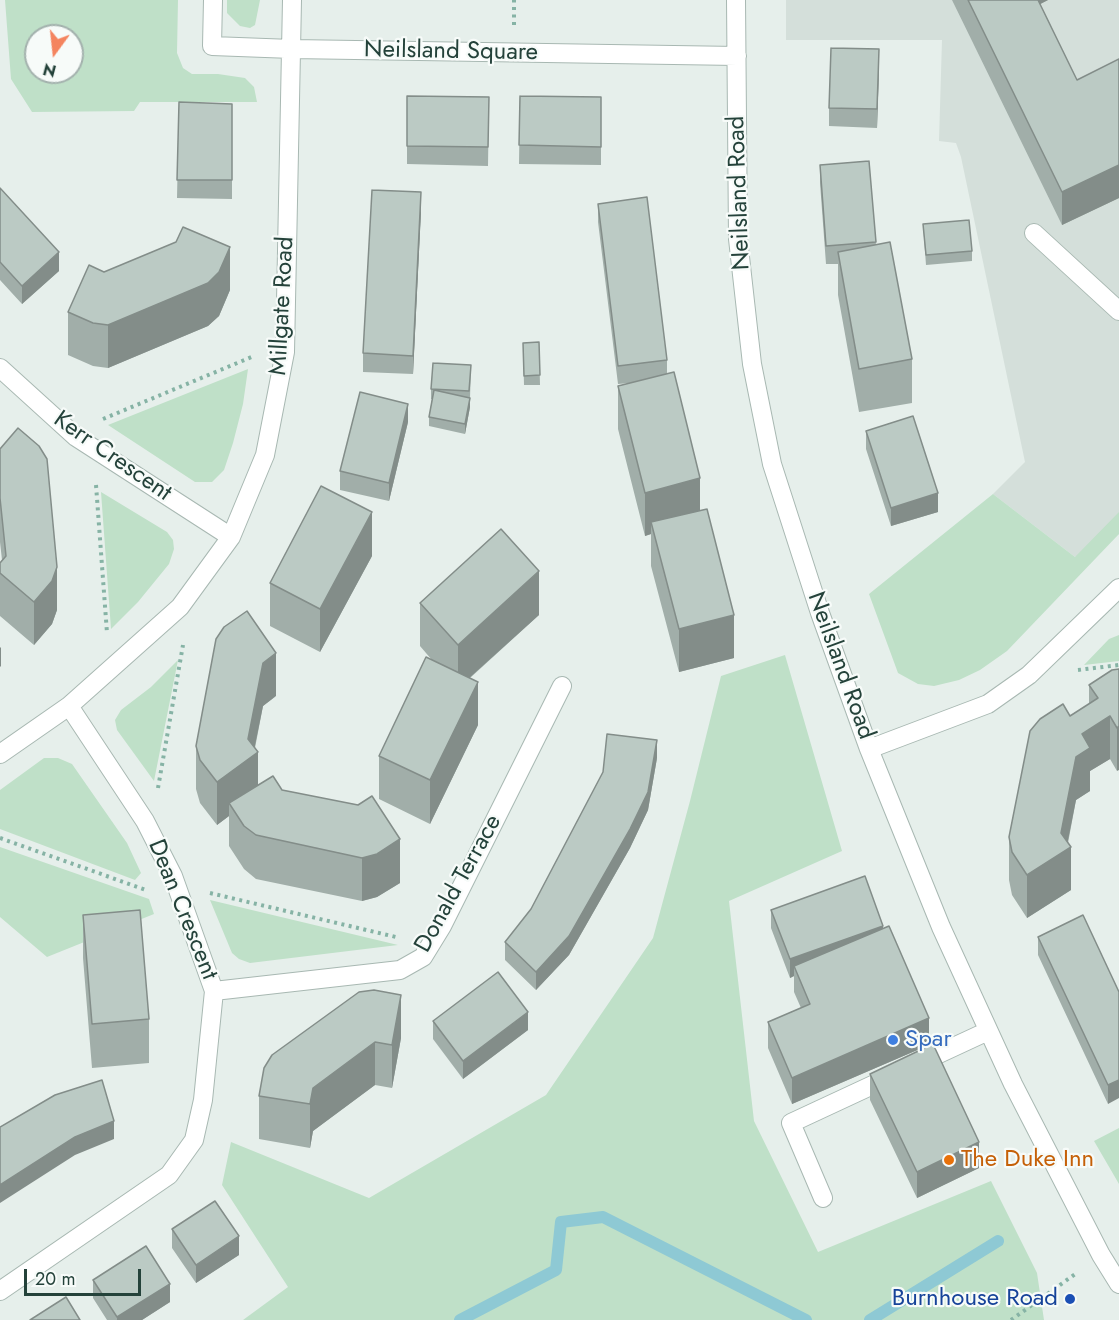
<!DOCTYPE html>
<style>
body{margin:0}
#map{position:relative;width:1119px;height:1320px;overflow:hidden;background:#e6efeb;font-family:Jost,sans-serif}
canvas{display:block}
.north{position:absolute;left:24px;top:24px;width:60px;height:60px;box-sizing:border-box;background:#f7fbf9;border:2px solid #a3b1ad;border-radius:50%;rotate:195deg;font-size:16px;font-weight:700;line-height:24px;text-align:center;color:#24423a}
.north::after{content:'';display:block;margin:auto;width:21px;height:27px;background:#f4845f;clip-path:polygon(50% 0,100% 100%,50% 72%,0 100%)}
.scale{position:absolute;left:24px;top:1269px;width:117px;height:27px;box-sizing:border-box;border:3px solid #24423a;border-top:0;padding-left:8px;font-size:18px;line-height:21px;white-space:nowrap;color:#24423a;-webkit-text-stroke:4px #f7fbf9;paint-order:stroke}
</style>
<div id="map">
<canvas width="1119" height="1320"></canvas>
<div class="north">N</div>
<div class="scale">20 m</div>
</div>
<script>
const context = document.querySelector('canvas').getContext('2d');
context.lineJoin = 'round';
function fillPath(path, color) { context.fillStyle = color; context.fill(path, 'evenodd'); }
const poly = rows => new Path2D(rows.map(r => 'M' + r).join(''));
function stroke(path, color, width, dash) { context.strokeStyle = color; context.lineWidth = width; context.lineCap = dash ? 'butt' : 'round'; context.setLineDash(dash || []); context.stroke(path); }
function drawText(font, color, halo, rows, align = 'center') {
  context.font = font + ' Jost,sans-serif'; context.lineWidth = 4.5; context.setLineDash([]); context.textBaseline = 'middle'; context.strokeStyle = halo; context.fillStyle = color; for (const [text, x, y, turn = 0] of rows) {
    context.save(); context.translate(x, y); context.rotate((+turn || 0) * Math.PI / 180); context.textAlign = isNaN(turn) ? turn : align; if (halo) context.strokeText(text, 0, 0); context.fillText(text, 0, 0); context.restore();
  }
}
fillPath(poly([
 [786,0,1119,0,1119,534,1075,557,993,494,1025,462,961,157,956,143,939,141,942,40,786,40]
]), '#d4dfda');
fillPath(poly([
 [5,0,178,0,177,53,183,68,192,74,218,74,245,78,254,87,257,102,140,102,134,111,32,112,11,79],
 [36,36,72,36,72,72,36,72],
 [227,0,260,0,255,25,250,28,240,26,227,13],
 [248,369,243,404,233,443,224,470,212,482,195,482,108,425],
 [101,492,167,532,173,540,174,549,169,564,138,602,111,629],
 [993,494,1075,557,1119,512,1119,534,1007,651,980,670,959,680,934,686,918,684,898,673,869,594],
 [1119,635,1119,661,1084,665,1109,639],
 [785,655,842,851,729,901,754,1121,818,1252,991,1181,1037,1273,1044,1320,243,1320,288,1287,222,1185,231,1142,369,1198,546,1095,653,938,690,801,721,676],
 [178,660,154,781,117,730,115,720,121,710,151,687],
 [44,758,58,758,72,764,127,843,141,873,135,880,0,829,0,790],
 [0,847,149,899,154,914,47,957,0,917],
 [210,900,398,945,250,963,239,959,232,953],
 [1119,1128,1119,1184,1094,1141]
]), '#bfe0c8');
stroke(poly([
 [460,1320,556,1270,561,1222,603,1217,806,1320],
 [870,1320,998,1241]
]), '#8ec9d4', 12);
const minor = poly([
 [213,0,212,46,292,49,737,56],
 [736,0,738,239,752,364,772,464,820,613,869,749,941,927,1013,1084,1101,1255,1119,1284],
 [1034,233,1119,311],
 [0,368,76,437,231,537],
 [869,749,988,704,1029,675,1119,588],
 [0,754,69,706,180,607,231,537,265,455,285,352,292,0],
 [214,991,400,970,423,957,442,926,562,686],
 [917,1064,988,1031],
 [823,1198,791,1123,892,1076],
 [0,1291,169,1175,194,1140,203,1100,214,991,173,876,145,821,69,706]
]);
stroke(minor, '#a8b8b2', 20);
stroke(poly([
 [514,25,514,0],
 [103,419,254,356],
 [96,485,107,633],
 [1078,670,1119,665],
 [158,788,183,645],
 [0,838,146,890],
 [210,893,396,937],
 [1011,1320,1078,1272]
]), '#86b3a5', 4, [3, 4.5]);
stroke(minor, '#fff', 18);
fillPath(poly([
 [952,0,1048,0,1040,4,1077,80,1119,59,1119,198,1062,225],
 [879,67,877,128,829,126,829,108],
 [407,96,489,97,488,166,407,164],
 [520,96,601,97,601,165,519,164],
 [179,102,232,104,232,199,177,198],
 [869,161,876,245,912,359,912,403,859,412,838,295,838,264,826,264,820,183,820,165],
 [0,188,59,271,22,304,0,280],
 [598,204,667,360,667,374,700,510,734,658,679,672,651,566,651,534,645,536,618,429,618,386,630,383,618,384,598,222],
 [421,211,413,374,363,372,363,353],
 [923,224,972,251,972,261,926,265],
 [104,272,230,290,219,316,208,326,108,368,93,366,68,355,68,312],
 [539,342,540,385,524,385,523,343],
 [471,365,470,398,470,407,465,434,429,426,429,417,432,399,431,399,431,389],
 [408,422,389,501,340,490,340,471],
 [866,431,938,512,891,526,866,449],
 [0,449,57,610,52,624,34,645,0,616,0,563,2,560,0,542],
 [372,556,320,652,270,626,270,583],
 [420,603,539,615,470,678,478,725,430,824,379,799,379,756,432,660,420,646],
 [1119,669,1117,771,1110,759,1090,771,1090,791,1076,800,1068,843,1071,890,1027,918,1012,895,1009,880,1009,837,1070,716,1089,704,1089,685],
 [276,696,263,706,255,748,258,785,282,790,400,883,377,897,362,901,256,879,244,869,229,846,229,816,217,825,200,803,196,789,196,746],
 [657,758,648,810,630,848,569,955,536,990,505,960,505,942],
 [771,910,883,928,929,1045,792,1104,768,1048,768,1022,801,1008,794,992,794,976,790,978,771,928],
 [83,915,149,1019,149,1063,92,1068,83,958],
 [1038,937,1119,992,1108,1104,1038,955],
 [433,1021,528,1030,463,1079,433,1039],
 [401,1038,392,1088,375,1085,313,1131,310,1148,259,1139,259,1096,272,1055],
 [870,1074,979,1168,917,1198,870,1100],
 [172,1229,239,1255,196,1283,172,1248],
 [93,1280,170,1302,142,1320,107,1320,93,1298]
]), '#a1aea9');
fillPath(poly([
 [1027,0,1048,0,1027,11],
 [879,49,879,67,877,128,877,109],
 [1119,165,1119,198,1062,225,1062,192],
 [421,192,421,211,413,374,413,356],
 [230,247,230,290,219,316,208,326,108,368,108,325],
 [59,252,59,271,22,304,22,286],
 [470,398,470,407,465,434,465,424],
 [408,404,408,422,389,501,389,483],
 [700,478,700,522,651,522,651,534,645,536,645,493],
 [938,493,938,512,891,526,891,508],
 [372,512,372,556,320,652,320,609],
 [57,567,57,610,52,624,34,645,34,602],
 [539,571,539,615,458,688,458,645],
 [734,615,734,658,679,672,679,629],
 [1,647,1,666,0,667,0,648],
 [276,653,276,696,263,706,253,755,258,752,258,795,229,803,229,816,217,825,217,782,248,739,263,663],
 [478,682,478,725,430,824,430,780],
 [1110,716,1110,759,1090,771,1090,791,1076,800,1066,850,1071,847,1071,890,1027,918,1027,875,1061,833,1076,757,1082,734],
 [1119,726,1119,770,1117,771,1117,728],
 [657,740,657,758,648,810,630,848,569,955,536,990,536,972],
 [400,839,400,883,377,897,362,901,362,858],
 [883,926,883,944,794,966,794,976,790,978,790,959],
 [401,995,401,1038,392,1088,392,1045],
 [528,1012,528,1030,463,1079,463,1061],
 [929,1018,929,1045,792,1104,792,1078],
 [375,1042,375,1085,313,1131,310,1148,310,1104,313,1088],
 [1119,1080,1119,1098,1108,1104,1108,1085],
 [114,1121,114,1139,75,1155,0,1203,0,1185,75,1137],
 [979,1142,979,1168,917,1198,917,1172],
 [239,1236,239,1255,196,1283,196,1265],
 [170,1284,170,1302,142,1320,117,1320,117,1317]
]), '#838d89');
const building = poly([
 [968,0,1038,0,1077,80,1119,59,1119,165,1062,192,968,0],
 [831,48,879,49,877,109,829,108,831,48],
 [407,96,489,97,488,147,407,146,407,96],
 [520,96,601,97,601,147,519,145,520,96],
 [179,102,232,104,232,180,177,180,179,102],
 [869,161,876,242,826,246,820,165,869,161],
 [0,188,59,252,22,286,0,262,0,188],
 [372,190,421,192,413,356,363,353,372,190],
 [647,197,667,360,618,366,598,204,647,197],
 [969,220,972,251,926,255,923,224,969,220],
 [183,227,230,247,219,272,208,283,108,325,93,323,68,312,89,265,104,272,176,242,183,227],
 [890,242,912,359,859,369,838,252,890,242],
 [539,342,540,375,524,376,523,343,539,342],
 [433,363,471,365,469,391,431,389,433,363],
 [674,372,700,478,645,493,618,386,674,372],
 [434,390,470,398,465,424,429,417,434,390],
 [360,392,408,404,389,483,340,471,360,392],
 [913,416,938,493,891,508,866,431,913,416],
 [18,428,39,446,47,459,57,567,52,581,34,602,0,573,0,563,6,556,0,498,0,449,18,428],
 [321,486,372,512,320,609,270,583,321,486],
 [707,509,734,615,679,629,651,522,707,509],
 [501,529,539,571,458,645,420,603,501,529],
 [247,611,276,653,263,663,248,739,258,752,217,782,200,760,196,746,216,639,224,627,247,611],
 [426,657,478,682,430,780,379,756,426,657],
 [1119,669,1119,726,1117,728,1110,716,1082,734,1090,748,1076,757,1061,833,1071,847,1027,875,1012,852,1009,837,1030,731,1040,719,1063,704,1070,716,1098,698,1089,685,1112,670,1119,669],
 [607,734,657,740,648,792,630,829,569,936,536,972,505,942,531,909,603,772,607,734],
 [273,776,282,790,358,805,372,796,400,839,377,854,362,858,256,835,244,826,229,803,273,776],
 [865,876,883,926,790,959,771,910,865,876],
 [140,910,149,1019,92,1024,83,915,140,910],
 [1083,915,1119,992,1119,1080,1108,1085,1038,937,1083,915],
 [889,926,929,1018,792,1078,768,1022,810,1004,794,966,889,926],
 [498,972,528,1012,463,1061,433,1021,498,972],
 [374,990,401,995,392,1045,375,1042,313,1088,310,1104,259,1096,264,1068,272,1055,359,992,374,990],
 [933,1044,979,1142,917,1172,870,1074,933,1044],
 [102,1080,114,1121,75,1137,0,1185,0,1127,55,1095,102,1080],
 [215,1201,239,1236,196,1265,172,1229,215,1201],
 [146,1246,170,1284,117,1317,93,1280,146,1246],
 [66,1297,80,1320,30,1320,66,1297]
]);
fillPath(building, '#bbcac4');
stroke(building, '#838d89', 1.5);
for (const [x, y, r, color] of [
 [893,1040,6,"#3f7fe0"],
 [949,1160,6,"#e8710a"],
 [1070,1299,6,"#1a4fb4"]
]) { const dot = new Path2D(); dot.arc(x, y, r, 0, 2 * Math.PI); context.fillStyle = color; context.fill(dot); stroke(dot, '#f7fbf9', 2); }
drawText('24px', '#24423a', '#f7fbf9', [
 ["Neilsland Square",451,52,1],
 ["Neilsland Road",740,193,-92],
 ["Millgate Road",283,306,-87],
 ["Kerr Crescent",112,457,35],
 ["Neilsland Road",840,666,70],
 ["Donald Terrace",459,884,-61],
 ["Dean Crescent",182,910,68]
]);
drawText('24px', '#366cbe', '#f7fbf9', [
 ["Spar",905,1040]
], 'left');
drawText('24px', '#c56008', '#f7fbf9', [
 ["The Duke Inn",961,1160]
], 'left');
drawText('24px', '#164399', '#f7fbf9', [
 ["Burnhouse Road",1058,1299]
], 'right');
</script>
